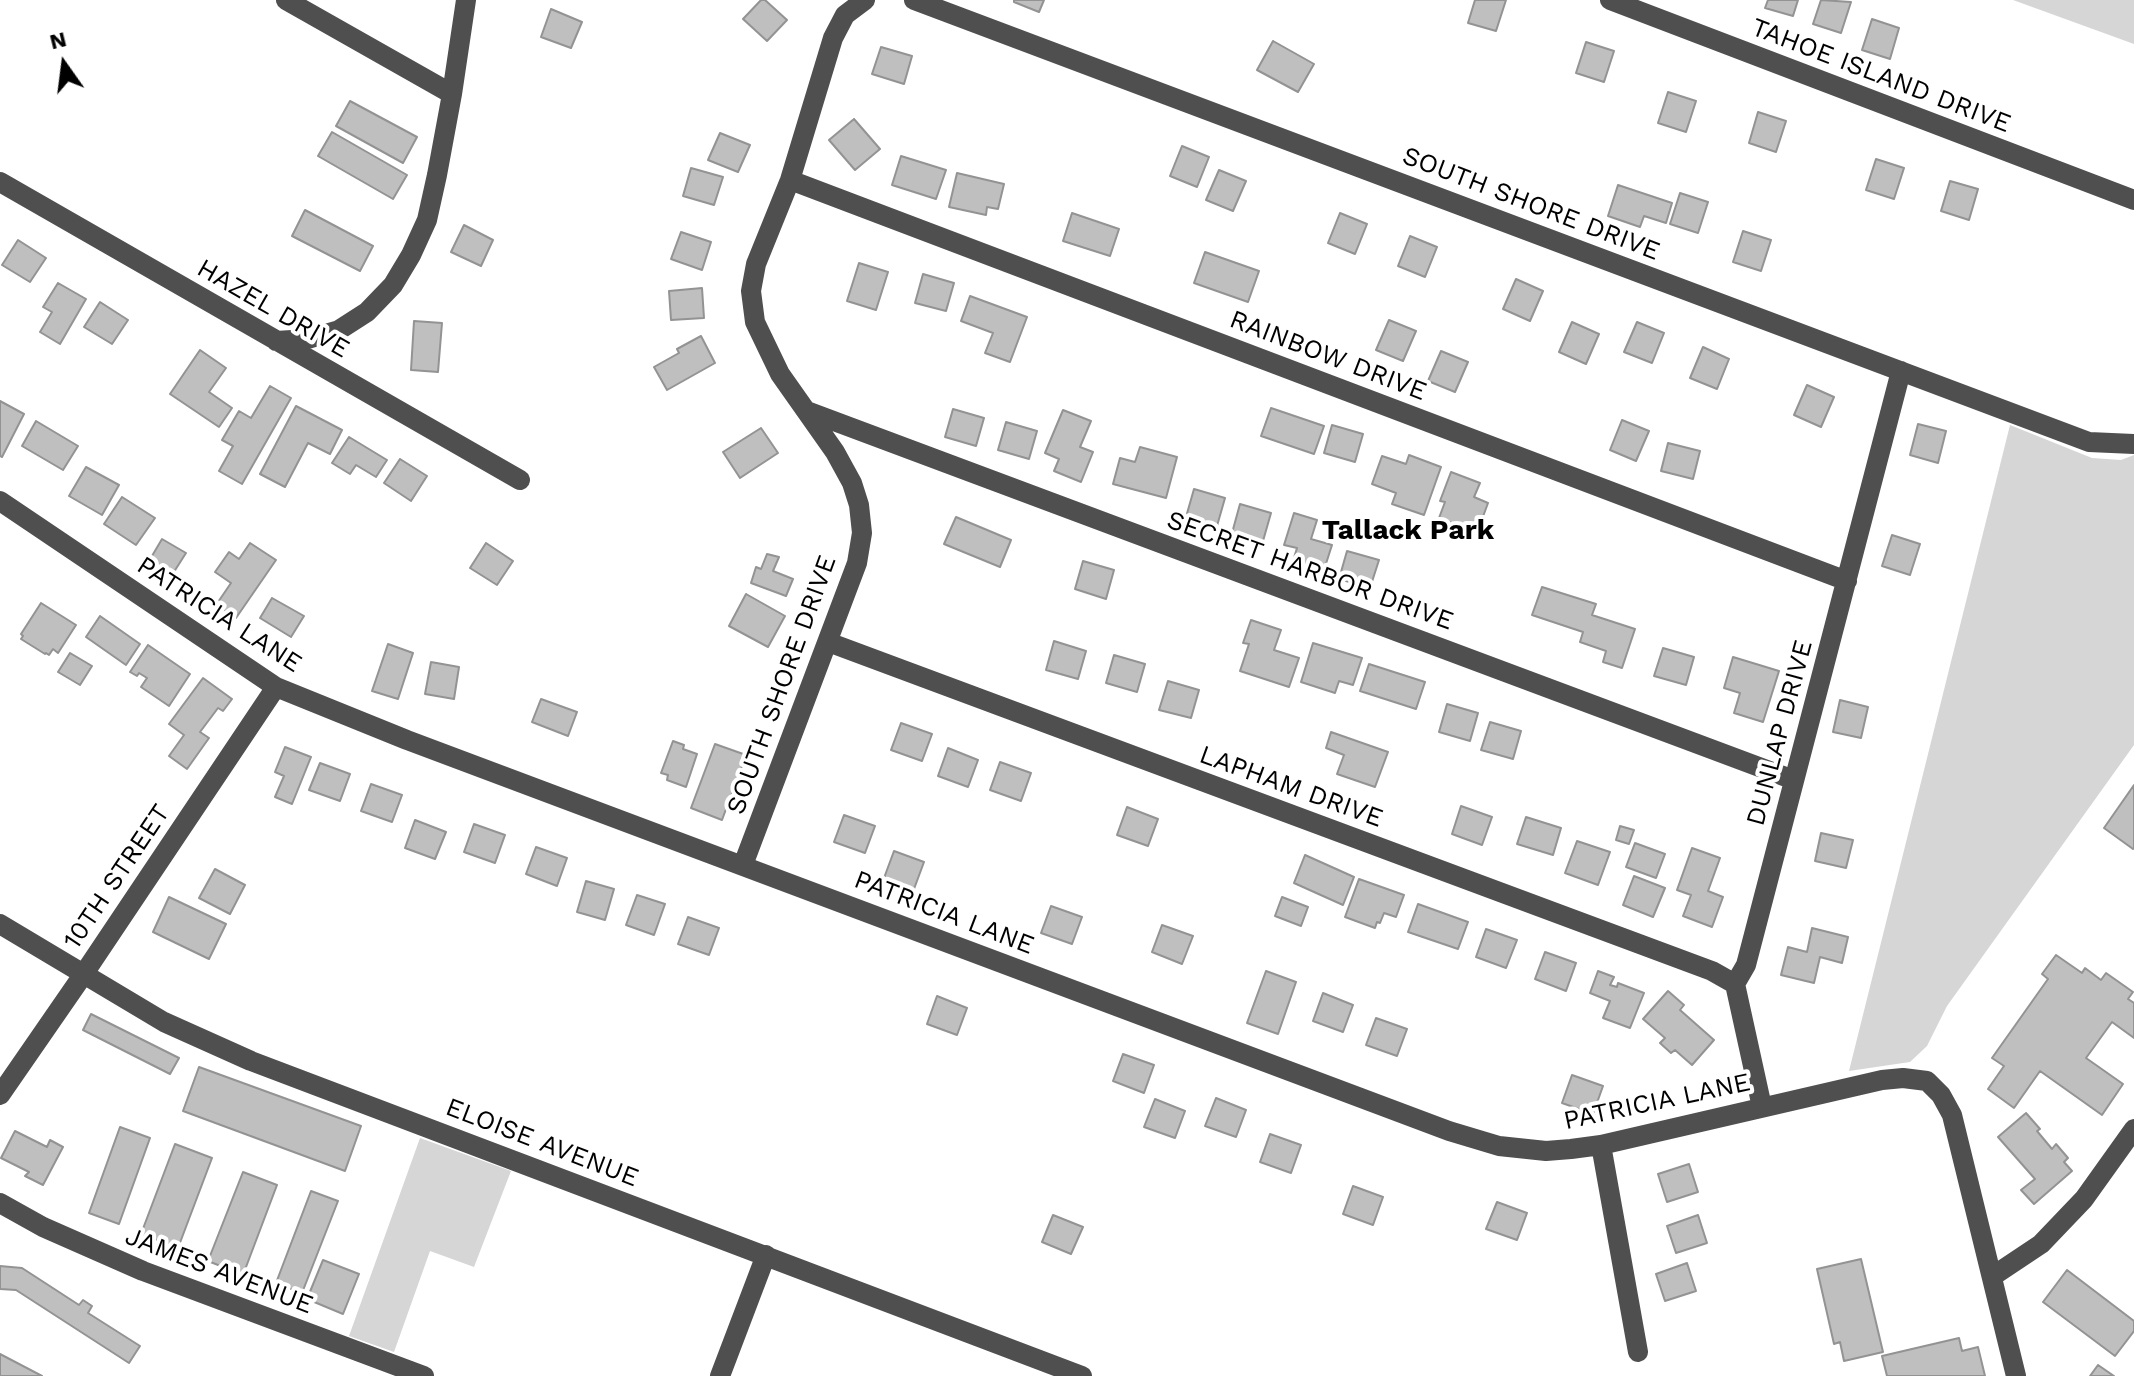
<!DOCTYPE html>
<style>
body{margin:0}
#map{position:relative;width:2134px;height:1376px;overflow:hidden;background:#fff;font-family:"Work Sans",sans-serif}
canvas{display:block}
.north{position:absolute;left:24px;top:24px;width:80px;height:80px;-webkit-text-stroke:6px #fff;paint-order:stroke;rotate:346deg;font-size:22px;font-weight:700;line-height:32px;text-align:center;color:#000}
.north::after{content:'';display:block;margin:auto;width:28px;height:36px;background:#000;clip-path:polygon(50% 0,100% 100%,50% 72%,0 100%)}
</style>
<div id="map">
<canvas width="2134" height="1376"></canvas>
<div class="north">N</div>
</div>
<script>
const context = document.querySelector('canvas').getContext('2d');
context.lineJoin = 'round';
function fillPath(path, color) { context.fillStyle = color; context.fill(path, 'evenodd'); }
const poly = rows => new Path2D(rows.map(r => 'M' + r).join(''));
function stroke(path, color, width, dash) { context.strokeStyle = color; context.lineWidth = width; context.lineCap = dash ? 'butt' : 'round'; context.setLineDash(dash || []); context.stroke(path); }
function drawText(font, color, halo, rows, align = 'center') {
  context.font = font + ' "Work Sans",sans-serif'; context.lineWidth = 8; context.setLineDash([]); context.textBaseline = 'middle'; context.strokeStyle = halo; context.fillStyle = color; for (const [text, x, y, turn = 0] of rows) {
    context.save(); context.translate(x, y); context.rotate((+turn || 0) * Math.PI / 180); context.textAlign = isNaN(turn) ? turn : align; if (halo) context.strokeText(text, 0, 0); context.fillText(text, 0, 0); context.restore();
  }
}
fillPath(poly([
 [2013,0,2134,0,2134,44],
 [2010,425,2092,458,2121,460,2134,455,2134,745,1947,1006,1927,1046,1910,1062,1849,1071],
 [420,1138,511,1171,474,1267,430,1251,394,1352,349,1336]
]), '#d6d6d6');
const building = poly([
 [761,0,765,0,787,20,767,41,743,19,761,0],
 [1014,0,1044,0,1039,12,1014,2,1014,0],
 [1475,0,1506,0,1496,31,1468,23,1475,0],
 [1768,0,1798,0,1793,16,1765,8,1768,0],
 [1821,0,1851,2,1841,33,1813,24,1821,0],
 [551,9,582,22,571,48,541,37,551,9],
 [1872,19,1899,28,1890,59,1862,50,1872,19],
 [1273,41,1314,64,1298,92,1257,70,1273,41],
 [1586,42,1614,51,1604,82,1576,73,1586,42],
 [881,47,912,56,904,84,872,74,881,47],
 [1668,92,1696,101,1686,132,1658,123,1668,92],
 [350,101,417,137,403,163,336,126,350,101],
 [1758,112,1786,121,1776,152,1749,143,1758,112],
 [854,119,880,149,855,170,829,140,854,119],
 [332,132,407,175,393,199,318,156,332,132],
 [720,133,750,145,738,172,708,160,720,133],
 [1182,146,1209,157,1197,187,1170,176,1182,146],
 [901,156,946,170,936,199,892,185,901,156],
 [1876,159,1904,168,1894,199,1866,190,1876,159],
 [691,168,723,177,714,205,683,196,691,168],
 [1219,170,1246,181,1233,211,1206,200,1219,170],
 [957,173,1004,184,998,209,987,207,986,215,949,207,957,173],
 [1950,181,1978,189,1969,220,1941,211,1950,181],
 [1618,185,1672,203,1666,223,1644,216,1640,227,1608,216,1618,185],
 [1680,193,1708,202,1698,233,1670,224,1680,193],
 [305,210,373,246,360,271,292,236,305,210],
 [1072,213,1119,229,1110,256,1063,241,1072,213],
 [1340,213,1367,224,1355,254,1328,243,1340,213],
 [464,225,493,240,481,266,451,252,464,225],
 [1743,231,1771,240,1761,271,1733,262,1743,231],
 [681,232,711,242,702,270,671,259,681,232],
 [1410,236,1437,247,1425,277,1398,266,1410,236],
 [18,240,46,258,30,282,2,265,18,240],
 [1205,252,1259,271,1248,302,1194,283,1205,252],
 [859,263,888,272,876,310,847,301,859,263],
 [923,274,954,283,946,311,915,303,923,274],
 [1516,279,1543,291,1530,321,1503,309,1516,279],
 [58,283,86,299,60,344,40,332,52,312,43,307,58,283],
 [702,288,704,318,671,320,669,291,702,288],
 [970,296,1027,317,1010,362,985,353,993,333,961,321,970,296],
 [100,302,128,320,112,344,84,327,100,302],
 [1389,320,1416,331,1403,361,1376,350,1389,320],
 [414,321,442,323,438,372,411,370,414,321],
 [1572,322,1599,334,1586,364,1559,352,1572,322],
 [1637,322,1664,333,1652,363,1624,352,1637,322],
 [701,336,715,363,667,390,654,367,679,353,677,349,701,336],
 [1703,347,1729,359,1717,389,1690,378,1703,347],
 [200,350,226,368,209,392,232,408,219,427,170,394,200,350],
 [1441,351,1468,362,1455,392,1428,381,1441,351],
 [1807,385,1834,397,1821,427,1794,415,1807,385],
 [270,386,291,398,242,484,219,471,233,446,222,440,239,411,251,418,270,386],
 [0,401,24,414,2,457,0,456,0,401],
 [296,406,342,430,330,454,308,443,285,487,260,474,296,406],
 [1271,408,1324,426,1314,454,1261,436,1271,408],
 [953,409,984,418,976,446,945,437,953,409],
 [1063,410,1091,421,1080,447,1093,452,1081,482,1054,471,1059,459,1045,453,1063,410],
 [1622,420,1649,431,1636,461,1610,450,1622,420],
 [36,421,78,446,63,470,22,446,36,421],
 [1006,422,1037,431,1029,459,998,450,1006,422],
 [1918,424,1946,431,1938,463,1910,455,1918,424],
 [1332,425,1363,434,1355,462,1324,453,1332,425],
 [761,428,778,453,740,478,723,452,761,428],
 [349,437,387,460,376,477,356,465,350,474,332,463,349,437],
 [1668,443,1700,451,1693,479,1661,471,1668,443],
 [1140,447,1177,457,1166,498,1113,484,1120,458,1135,462,1140,447],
 [1409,455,1441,467,1424,515,1392,504,1396,493,1372,484,1382,456,1406,464,1409,455],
 [400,459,427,476,411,501,384,483,400,459],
 [86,467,119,485,102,515,69,496,86,467],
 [1451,472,1480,483,1474,497,1488,503,1477,533,1439,518,1445,502,1440,501,1451,472],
 [1194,489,1225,498,1217,526,1186,517,1194,489],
 [122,497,155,518,136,545,104,524,122,497],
 [1240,504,1271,513,1263,541,1232,533,1240,504],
 [1294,513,1317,520,1311,539,1332,545,1323,573,1292,564,1297,548,1284,545,1294,513],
 [956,517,1011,540,1000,567,944,544,956,517],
 [1892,535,1920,544,1910,575,1882,566,1892,535],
 [162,539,186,553,172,575,149,561,162,539],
 [250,543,276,560,236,618,216,605,231,583,215,572,229,552,239,559,250,543],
 [486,543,513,561,497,585,470,568,486,543],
 [1347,551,1379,560,1370,588,1339,579,1347,551],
 [767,554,779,557,773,571,793,579,786,596,751,583,756,567,761,569,767,554],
 [1083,561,1114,570,1106,599,1075,589,1083,561],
 [1542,587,1596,604,1592,615,1635,629,1622,668,1603,662,1606,651,1580,642,1583,632,1532,615,1542,587],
 [746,594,785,616,768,647,729,626,746,594],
 [272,598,304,616,291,637,260,618,272,598],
 [41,603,76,625,58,653,53,649,49,655,46,653,45,654,21,639,23,636,21,634,41,603],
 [100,616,140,644,126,665,86,637,100,616],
 [1251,620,1281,630,1274,650,1299,658,1289,687,1240,671,1249,644,1243,643,1251,620],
 [1054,641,1086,651,1078,679,1046,670,1054,641],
 [1313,643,1362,658,1353,685,1339,681,1335,693,1301,682,1313,643],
 [388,644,413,653,398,699,372,691,388,644],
 [148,645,190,674,169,706,141,687,147,678,139,673,137,676,130,672,148,645],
 [1663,648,1694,657,1686,685,1654,676,1663,648],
 [70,653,92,666,80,685,58,672,70,653],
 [1114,655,1145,664,1137,692,1106,683,1114,655],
 [1733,657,1779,671,1763,722,1734,713,1740,693,1724,688,1733,657],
 [431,662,459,667,454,699,425,694,431,662],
 [1369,664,1425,682,1416,709,1360,691,1369,664],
 [203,678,232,699,223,711,218,708,200,732,209,738,187,769,169,756,184,735,169,724,203,678],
 [1168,681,1199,690,1191,718,1159,710,1168,681],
 [541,699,577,712,568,736,532,722,541,699],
 [1840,700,1868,707,1861,738,1833,732,1840,700],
 [1447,704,1478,713,1470,741,1439,732,1447,704],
 [1490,722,1521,731,1513,759,1481,750,1490,722],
 [901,723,932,734,922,761,891,750,901,723],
 [1331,732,1388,752,1375,787,1337,774,1344,755,1326,748,1331,732],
 [673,741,684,745,683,749,697,754,686,787,667,780,668,775,661,773,673,741],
 [715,744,746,755,722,820,691,808,715,744],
 [285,747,311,757,292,804,275,797,284,776,275,772,285,747],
 [948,748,978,760,968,787,938,776,948,748],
 [1000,762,1031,773,1021,801,990,790,1000,762],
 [320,763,350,774,340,801,309,790,320,763],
 [371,784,402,795,392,822,361,811,371,784],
 [2134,785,2134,848,2133,849,2104,828,2134,785],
 [1461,806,1492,817,1482,845,1452,834,1461,806],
 [1127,807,1158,819,1148,846,1117,835,1127,807],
 [844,815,875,826,865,853,834,842,844,815],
 [1526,817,1561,828,1553,855,1517,844,1526,817],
 [415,820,446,832,435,859,405,848,415,820],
 [474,824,505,835,495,863,464,852,474,824],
 [1620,826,1634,830,1629,844,1616,840,1620,826],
 [1821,833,1853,840,1846,868,1815,861,1821,833],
 [1577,841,1610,852,1598,885,1565,873,1577,841],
 [1635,843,1665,854,1656,878,1626,867,1635,843],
 [536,847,567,858,557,886,526,874,536,847],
 [1692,848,1720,858,1708,891,1723,897,1712,927,1683,916,1691,895,1677,890,1692,848],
 [894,851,924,862,914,889,884,878,894,851],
 [1305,855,1354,877,1343,905,1294,883,1305,855],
 [215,869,245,885,230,914,199,898,215,869],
 [1634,876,1665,888,1653,917,1623,905,1634,876],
 [1359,879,1404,895,1396,917,1384,913,1380,923,1377,922,1375,928,1345,917,1359,879],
 [586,881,614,889,605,920,577,912,586,881],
 [637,895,665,904,654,935,626,925,637,895],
 [169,897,226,924,209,959,153,932,169,897],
 [1282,897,1308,907,1301,926,1275,916,1282,897],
 [1418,904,1468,922,1458,949,1408,932,1418,904],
 [1051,906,1082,917,1072,944,1041,933,1051,906],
 [688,917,719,928,709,955,678,944,688,917],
 [1162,925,1193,936,1182,964,1152,952,1162,925],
 [1812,928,1848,937,1842,963,1820,957,1814,983,1781,975,1788,947,1807,952,1812,928],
 [1486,929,1517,940,1506,968,1476,957,1486,929],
 [1545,952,1576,963,1566,991,1535,979,1545,952],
 [2056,955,2082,973,2085,968,2101,980,2106,973,2133,992,2128,999,2134,1003,2134,1038,2112,1022,2086,1058,2123,1084,2102,1115,2040,1071,2014,1108,1988,1089,2004,1066,1992,1058,2048,979,2042,974,2056,955],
 [1266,971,1296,982,1278,1034,1247,1023,1266,971],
 [1598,971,1614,977,1610,985,1617,987,1618,983,1644,993,1630,1028,1603,1018,1610,1001,1590,993,1598,971],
 [1668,991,1684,1005,1680,1010,1714,1040,1692,1065,1675,1050,1671,1053,1660,1043,1665,1038,1643,1019,1668,991],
 [1323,993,1353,1005,1343,1032,1313,1021,1323,993],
 [937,996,967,1008,957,1035,927,1024,937,996],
 [91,1014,179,1058,170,1074,83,1030,91,1014],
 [1376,1018,1407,1029,1397,1056,1366,1045,1376,1018],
 [1123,1054,1154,1065,1144,1093,1113,1081,1123,1054],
 [199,1067,361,1126,345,1171,183,1111,199,1067],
 [1572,1075,1603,1086,1593,1114,1562,1103,1572,1075],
 [1216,1098,1246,1110,1236,1137,1205,1126,1216,1098],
 [1155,1099,1185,1111,1175,1138,1144,1127,1155,1099],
 [2026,1113,2040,1129,2037,1131,2052,1149,2056,1144,2068,1158,2064,1162,2072,1171,2034,1204,2021,1190,2035,1179,1998,1137,2026,1113],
 [120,1127,150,1138,119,1224,89,1213,120,1127],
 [15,1131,47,1147,50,1140,63,1147,43,1185,25,1176,29,1172,1,1158,15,1131],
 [1270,1134,1301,1145,1291,1173,1260,1162,1270,1134],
 [175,1144,212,1158,178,1248,141,1234,175,1144],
 [1689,1164,1698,1192,1667,1202,1658,1174,1689,1164],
 [243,1172,277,1185,243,1275,208,1261,243,1172],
 [1353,1186,1383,1197,1373,1225,1343,1214,1353,1186],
 [311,1191,338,1201,302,1293,276,1283,311,1191],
 [1497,1202,1527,1213,1517,1240,1486,1229,1497,1202],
 [1053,1215,1083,1227,1071,1254,1042,1242,1053,1215],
 [1698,1215,1707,1243,1676,1253,1667,1226,1698,1215],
 [1861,1259,1883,1352,1844,1361,1840,1342,1834,1344,1817,1269,1861,1259],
 [323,1260,359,1274,343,1314,307,1299,323,1260],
 [1687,1263,1696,1291,1665,1301,1656,1274,1687,1263],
 [0,1266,22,1268,79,1305,83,1300,92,1306,88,1313,140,1346,129,1363,16,1290,0,1289,0,1266],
 [2067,1270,2134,1321,2134,1331,2115,1356,2043,1302,2067,1270],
 [1959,1338,1962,1351,1978,1347,1985,1376,1887,1376,1882,1356,1959,1338],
 [0,1354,42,1376,0,1376,0,1354],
 [2098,1365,2114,1376,2090,1376,2098,1365]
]);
fillPath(building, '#bfbfbf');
stroke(building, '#939393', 2);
stroke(poly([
 [286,0,452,94],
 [914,0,2089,442,2134,444],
 [1610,0,2134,200],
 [790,180,1847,581],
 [0,182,520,480],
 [276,341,308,339,339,330,367,312,393,285,411,255,427,220,437,175,452,94,466,0],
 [807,411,1794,780],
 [0,501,276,687,407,740,1449,1131,1499,1146,1546,1151,1571,1149,1601,1145,1882,1080,1903,1078,1927,1081,1941,1095,1952,1115,2016,1376],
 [828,642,1712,971,1735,984],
 [743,865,857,563,862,533,859,505,852,483,835,452,780,374,755,322,751,291,756,264,790,180,833,38,845,15,865,0],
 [0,924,164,1022,251,1061,1082,1376],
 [0,1095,83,975,276,687],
 [1762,1107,1735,984,1746,965,1901,371],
 [1601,1145,1638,1352],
 [0,1203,43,1227,143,1271,424,1376],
 [1993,1276,2041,1244,2084,1199,2134,1129],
 [720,1376,766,1255]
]), '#4f4f4f', 20);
drawText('26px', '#000', '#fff', [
 ["TAHOE ISLAND DRIVE",1881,76,21],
 ["SOUTH SHORE DRIVE",1531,204,21],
 ["HAZEL DRIVE",273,309,30],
 ["RAINBOW DRIVE",1328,356,21],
 ["SECRET HARBOR DRIVE",1310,571,20],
 ["PATRICIA LANE",219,615,33],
 ["SOUTH SHORE DRIVE",782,685,-70],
 ["DUNLAP DRIVE",1780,733,-75],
 ["LAPHAM DRIVE",1291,787,20],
 ["10TH STREET",117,877,-56],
 ["PATRICIA LANE",944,913,21],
 ["PATRICIA LANE",1657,1102,-12],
 ["ELOISE AVENUE",542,1143,21],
 ["JAMES AVENUE",219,1271,21]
]);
drawText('bold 28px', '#000', '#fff', [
 ["Tallack Park",1408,531]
]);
</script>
